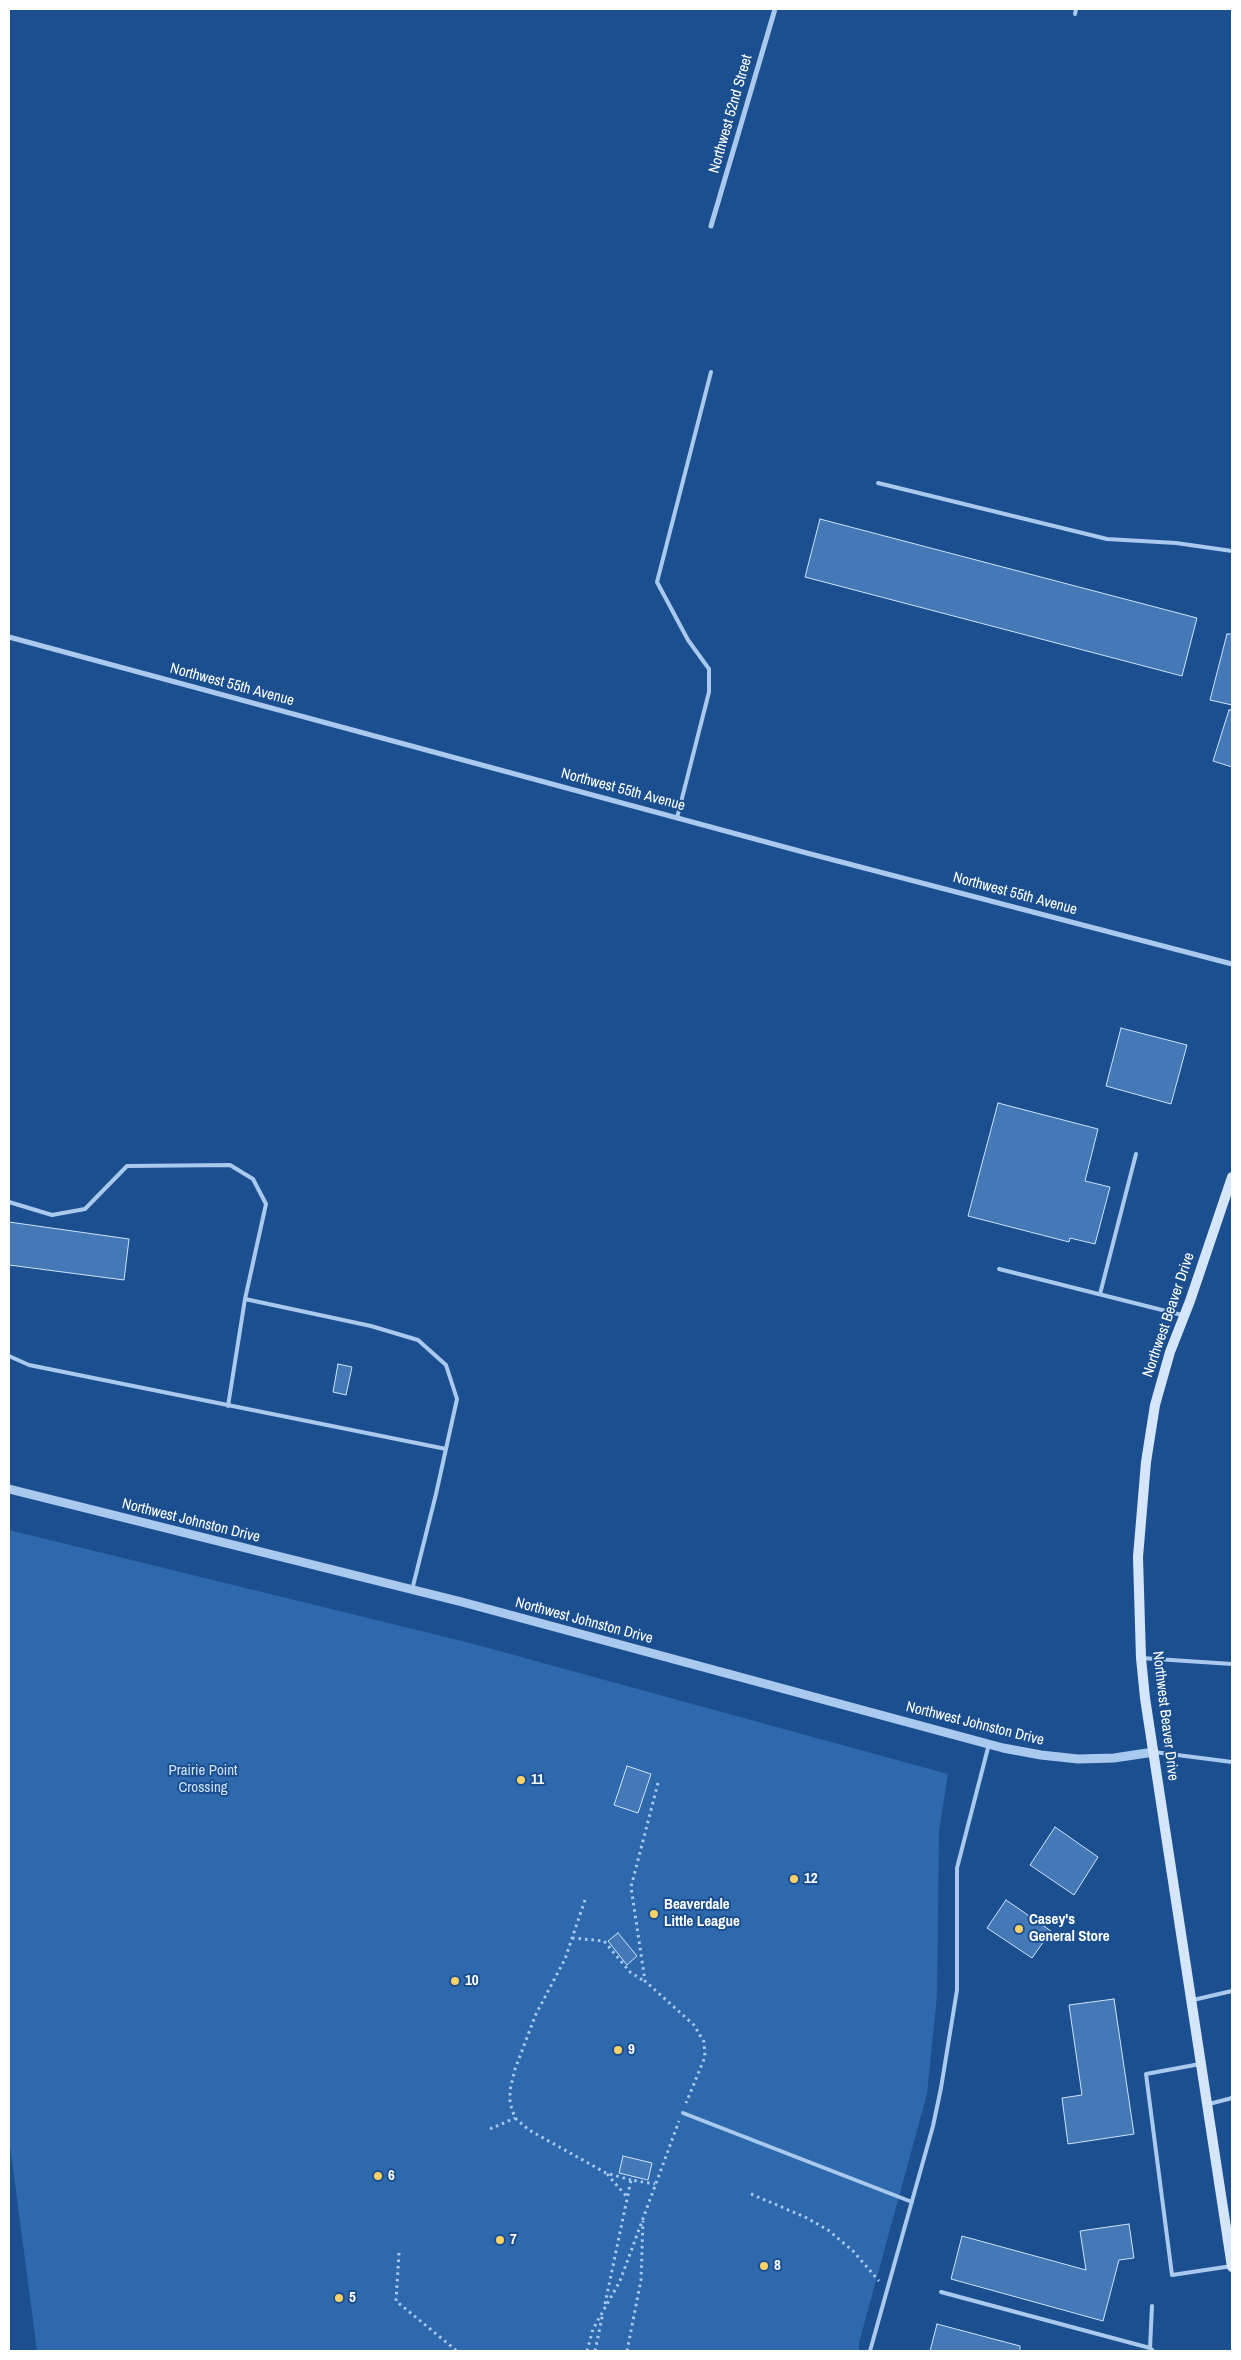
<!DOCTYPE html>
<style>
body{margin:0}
#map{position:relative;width:1241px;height:2360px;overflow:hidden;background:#1b4f8f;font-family:"Archivo Narrow",sans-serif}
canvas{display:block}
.frame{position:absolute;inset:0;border:10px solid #fff;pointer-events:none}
</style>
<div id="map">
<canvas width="1241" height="2360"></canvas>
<div class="frame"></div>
</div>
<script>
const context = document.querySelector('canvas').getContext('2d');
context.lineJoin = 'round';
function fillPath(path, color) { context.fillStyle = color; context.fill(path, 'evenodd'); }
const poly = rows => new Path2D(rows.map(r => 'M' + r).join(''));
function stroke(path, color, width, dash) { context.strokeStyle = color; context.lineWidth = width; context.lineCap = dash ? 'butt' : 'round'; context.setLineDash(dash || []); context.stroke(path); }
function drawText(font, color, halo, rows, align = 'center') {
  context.font = font + ' "Archivo Narrow",sans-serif'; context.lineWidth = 4; context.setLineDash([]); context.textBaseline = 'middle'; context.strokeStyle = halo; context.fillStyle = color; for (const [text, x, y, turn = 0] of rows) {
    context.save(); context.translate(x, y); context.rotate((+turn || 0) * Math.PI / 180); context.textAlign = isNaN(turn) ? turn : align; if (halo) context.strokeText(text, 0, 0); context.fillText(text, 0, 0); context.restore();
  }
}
fillPath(poly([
 [9,1530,470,1643,948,1774,939,1831,937,1996,927,2094,859,2343,859,2351,37,2351,9,2138]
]), '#2e69ad');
const building = poly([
 [820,519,1197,618,1182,676,805,577,820,519],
 [1227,634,1232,634,1232,705,1210,700,1227,634],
 [1229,710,1232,710,1232,767,1213,761,1229,710],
 [1121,1028,1187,1045,1171,1104,1106,1086,1121,1028],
 [998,1103,1098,1129,1085,1181,1110,1187,1095,1244,1070,1238,1069,1242,968,1216,998,1103],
 [9,1222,129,1239,124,1280,9,1265,9,1222],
 [338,1364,352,1367,346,1395,333,1392,338,1364],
 [627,1766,651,1774,638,1813,614,1805,627,1766],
 [1055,1827,1098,1857,1074,1895,1030,1865,1055,1827],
 [1006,1900,1051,1931,1032,1958,987,1928,1006,1900],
 [618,1933,637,1956,627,1965,608,1941,618,1933],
 [1114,1999,1134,2134,1068,2144,1062,2098,1082,2095,1069,2005,1114,1999],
 [623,2156,652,2163,648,2180,619,2173,623,2156],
 [1129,2224,1134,2258,1119,2260,1103,2321,951,2279,962,2236,1086,2270,1080,2231,1129,2224],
 [937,2324,1020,2346,1020,2351,930,2351,937,2324]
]);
fillPath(building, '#4478b7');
stroke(building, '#cfe3fa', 1);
stroke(poly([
 [658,1783,631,1887,645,1981,694,2025,704,2042,705,2057,686,2103],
 [585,1900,565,1959,536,2014,515,2069,510,2090,510,2103,515,2118,529,2130,606,2173,631,2180],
 [572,1938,604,1941,630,1972,644,1981],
 [490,2129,515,2118],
 [607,2174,627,2197],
 [751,2194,805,2217,828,2230,853,2251,879,2281],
 [399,2253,396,2301,457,2351],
 [605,2304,631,2180,655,2184],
 [587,2351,593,2329,620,2281,679,2121],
 [595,2351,603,2313],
 [627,2351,641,2280,643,2221]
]), '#a9c9ee', 3, [2.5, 4]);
stroke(poly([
 [1075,14,1076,9],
 [878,483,1107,539,1176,543,1232,551],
 [677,818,709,692,709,669,688,640,657,582,711,372],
 [9,1202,52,1215,85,1209,127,1166,230,1165,253,1179,266,1204,245,1299,371,1326,418,1340,446,1365,457,1399,436,1494,412,1590],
 [999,1269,1182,1315],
 [1100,1294,1136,1154],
 [9,1356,29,1365,446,1449],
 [228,1406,245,1299],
 [1141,1658,1232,1664],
 [1154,1752,1232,1762],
 [1193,2000,1232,1991],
 [1200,2064,1146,2074,1172,2275,1232,2266],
 [1209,2104,1232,2098],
 [683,2113,912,2202],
 [941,2292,1150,2348,1153,2351],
 [1150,2348,1152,2306],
 [870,2351,933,2126,941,2088,957,1990,957,1868,989,1744]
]), '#a9c9ee', 4);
stroke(poly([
 [711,226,775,9],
 [9,637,803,852,1232,964]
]), '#a9c9ee', 5);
stroke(poly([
 [9,1489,462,1602,1003,1748,1041,1755,1078,1759,1114,1758,1154,1752]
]), '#a9c9ee', 9);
stroke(poly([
 [1232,1177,1190,1301,1170,1352,1155,1405,1146,1462,1138,1557,1141,1658,1145,1698,1232,2267]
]), '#d6e6fa', 10);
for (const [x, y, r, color] of [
 [521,1780,5,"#ffd166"],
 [794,1879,5,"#ffd166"],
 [654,1914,5,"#ffd166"],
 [1019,1929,5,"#ffd166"],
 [455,1981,5,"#ffd166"],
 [618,2050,5,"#ffd166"],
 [378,2176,5,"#ffd166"],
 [500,2240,5,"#ffd166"],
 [764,2266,5,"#ffd166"],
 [339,2298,5,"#ffd166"]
]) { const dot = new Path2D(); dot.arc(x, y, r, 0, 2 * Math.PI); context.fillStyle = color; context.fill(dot); stroke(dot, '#1b4f8f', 2); }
drawText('15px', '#fff', '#1b4f8f', [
 ["Northwest 52nd Street",731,114,-74],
 ["Northwest 55th Avenue",232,685,15],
 ["Northwest 55th Avenue",623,790,15],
 ["Northwest 55th Avenue",1015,894,15],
 ["Northwest Beaver Drive",1169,1315,-71],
 ["Northwest Johnston Drive",191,1521,14],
 ["Northwest Johnston Drive",584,1621,15],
 ["Northwest Beaver Drive",1165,1716,83],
 ["Northwest Johnston Drive",975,1724,14]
]);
drawText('15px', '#cfe3fa', '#1b4f8f', [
 ["Prairie Point",203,1771],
 ["Crossing",203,1788]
]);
drawText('bold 15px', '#fff', '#1b4f8f', [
 ["11",531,1780],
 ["12",804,1879],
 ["Beaverdale",664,1905],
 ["Little League",664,1922],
 ["Casey's",1029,1920],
 ["General Store",1029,1937],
 ["10",465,1981],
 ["9",628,2050],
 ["6",388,2176],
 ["7",510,2240],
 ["8",774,2266],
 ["5",349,2298]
], 'left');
</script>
